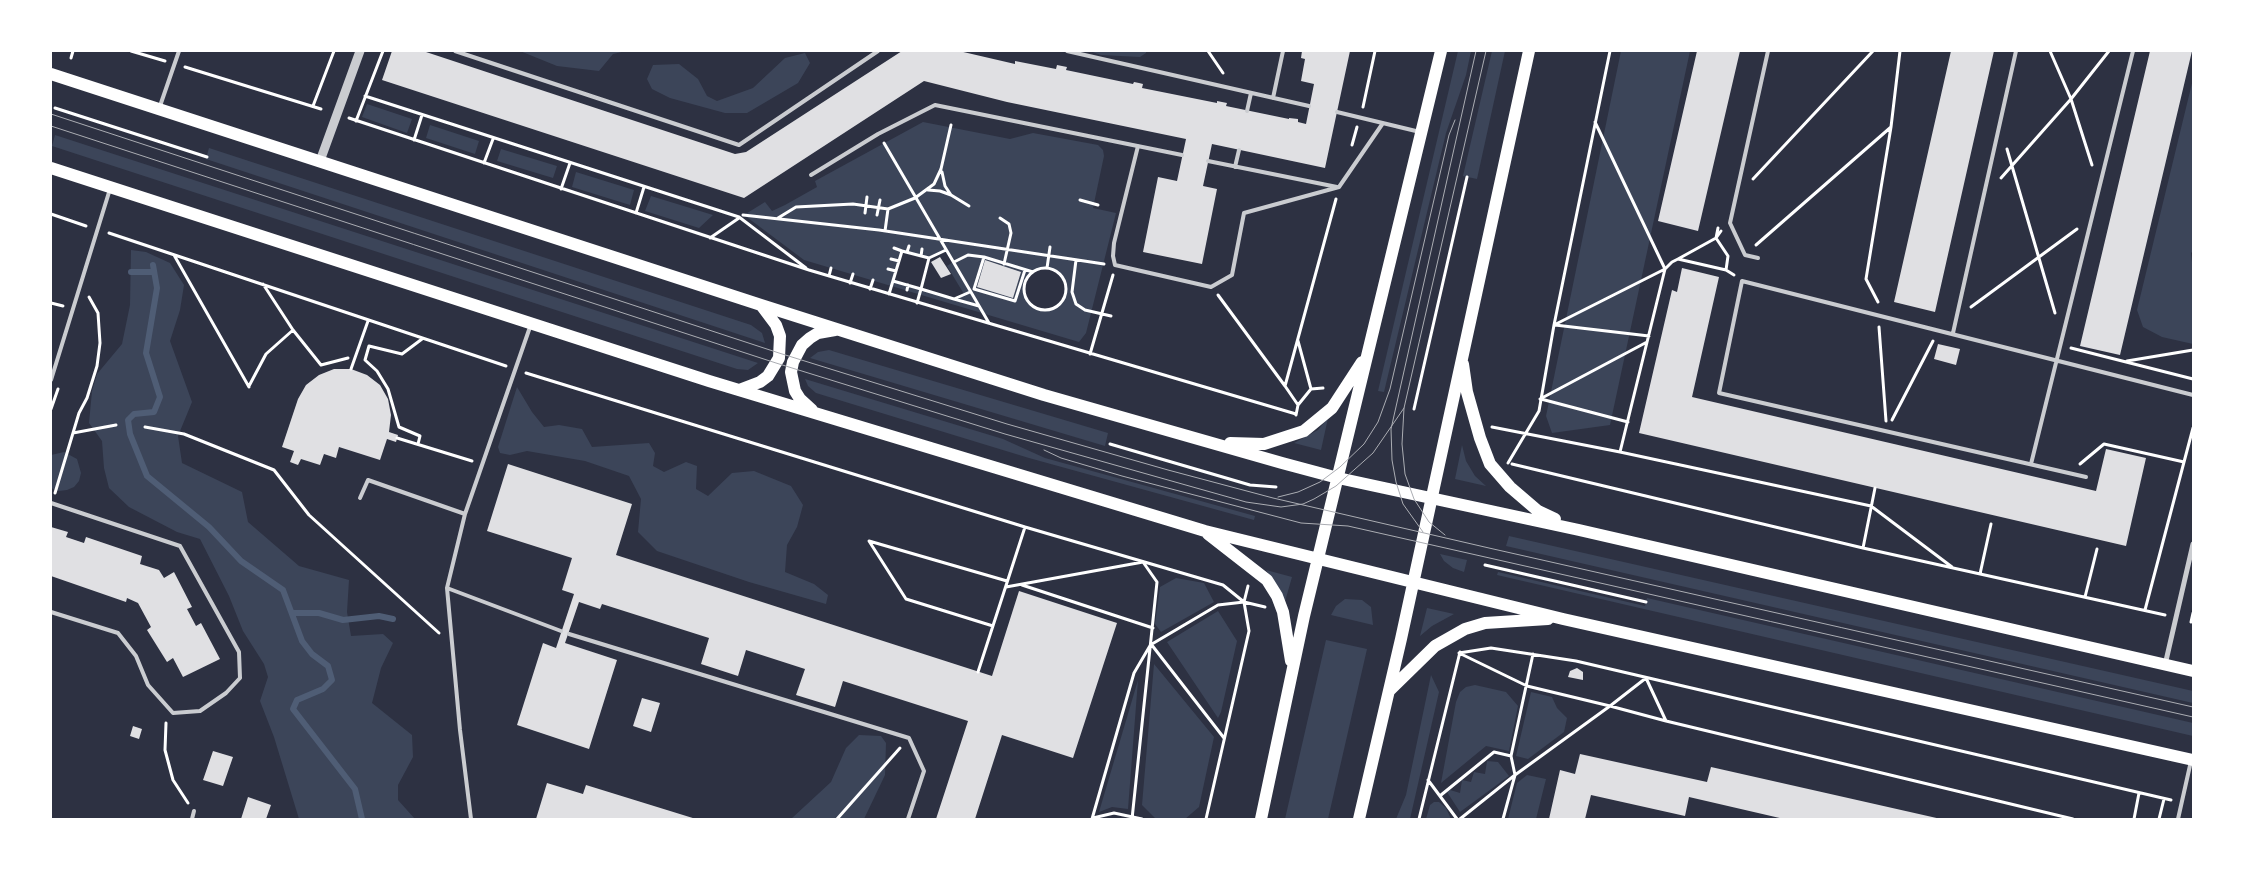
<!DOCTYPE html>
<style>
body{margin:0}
#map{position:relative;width:2244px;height:870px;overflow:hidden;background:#2d3142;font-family:Helvetica,sans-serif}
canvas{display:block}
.frame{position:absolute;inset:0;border:52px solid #fff;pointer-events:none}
</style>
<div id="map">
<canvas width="2244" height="870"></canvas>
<div class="frame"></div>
</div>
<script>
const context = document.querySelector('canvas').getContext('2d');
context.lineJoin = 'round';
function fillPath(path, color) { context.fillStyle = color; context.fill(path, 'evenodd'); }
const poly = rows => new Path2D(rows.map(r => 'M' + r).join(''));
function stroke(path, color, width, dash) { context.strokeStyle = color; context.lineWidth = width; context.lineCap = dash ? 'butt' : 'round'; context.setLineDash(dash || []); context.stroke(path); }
fillPath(poly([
 [520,51,626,51,613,54,599,71,557,66],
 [1090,51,1146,51,1146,53,1140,57,1101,55],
 [1458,51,1471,51,1466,75,1446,133,1384,392,1378,391],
 [1492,51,1505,51,1477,179,1463,176],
 [1621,51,1690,51,1610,425,1552,433,1546,416],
 [805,53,810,63,798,83,747,113,725,113,670,98,652,89,647,79,653,65,679,64,698,79,707,96,717,101,753,88,785,58],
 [2193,79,2193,251,2191,253,2193,271,2193,344,2162,337,2143,327,2137,310],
 [367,104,412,119,407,133,362,117],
 [923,122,1010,139,1033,133,1098,145,1103,150,1104,156,1093,208,1116,213,1086,333,1079,342,804,260,744,215,765,202,772,211,785,205,817,187,815,181],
 [946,250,953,262,947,266,964,294,954,298,893,281,902,251,929,258],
 [1040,268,1054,270,1059,274,1065,286,1063,299,1053,308,1046,310,1033,306,1025,295,1025,282,1034,271],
 [430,125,479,141,475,154,426,138],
 [55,135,758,363,748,370,737,369,52,146],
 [209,148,751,325,762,333,765,343,206,159],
 [501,149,557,166,553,178,497,161],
 [576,172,634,190,630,205,572,187],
 [651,196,713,215,699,228,645,211],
 [131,250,146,252,170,263,184,285,180,310,170,341,192,402,178,436,182,463,242,492,248,522,299,566,349,580,347,612,351,636,383,634,393,643,381,668,372,703,412,735,413,757,398,785,398,800,415,819,299,819,274,737,260,701,268,677,264,664,243,631,229,596,200,539,177,532,129,507,109,488,104,468,102,441,89,423,92,391,97,374,122,344,130,305],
 [829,350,1108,433,1105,446,810,358,818,352],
 [805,379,1003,439,1045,458,1255,516,1254,520,1029,458,816,393,808,386],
 [517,387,532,412,544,427,559,425,582,429,592,447,649,443,655,453,653,466,664,472,686,462,697,466,696,489,708,496,732,473,754,471,791,486,803,505,797,527,787,545,785,572,814,584,828,595,826,604,749,582,657,551,638,532,641,499,629,476,585,461,527,451,510,455,500,453,498,447],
 [1328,418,1321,450,1294,443,1318,430],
 [1462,445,1466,461,1475,476,1486,486,1455,479],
 [64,452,77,459,81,473,79,481,74,487,67,490,59,491,51,488,51,455],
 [1509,536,2193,691,2193,703,1506,546],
 [1440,554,1467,560,1464,572,1453,568,1444,561],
 [1266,570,1292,577,1284,605,1272,578],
 [1498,572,1645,606,1647,598,2193,723,2193,736,1497,575],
 [1176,578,1204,583,1214,602,1161,632,1155,624,1160,587],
 [1345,599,1362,600,1371,607,1373,625,1331,615,1336,606],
 [1427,608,1454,614,1432,626,1420,636],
 [1218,611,1237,641,1221,712,1218,718,1167,642],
 [1326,640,1367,649,1328,819,1285,819],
 [1154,664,1214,737,1199,807,1185,819,1156,819,1142,805],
 [1431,675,1439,692,1410,819,1396,819,1406,795],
 [1138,680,1128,809,1112,807,1099,812],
 [1475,685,1506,692,1518,706,1509,751,1486,746,1441,783,1456,702,1460,692,1466,687],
 [1531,692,1552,697,1557,708,1567,718,1564,732,1528,759,1516,756],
 [859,735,881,736,886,743,885,775,864,819,791,819,831,782,846,748],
 [1487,761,1498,762,1509,776,1460,812,1447,792,1450,790,1460,793,1462,780,1471,782,1474,772,1485,774],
 [1527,775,1546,779,1536,819,1508,819,1517,783],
 [1434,802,1439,802,1446,808,1451,819,1426,819,1430,805]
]), '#3c4559');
stroke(poly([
 [153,265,157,288,146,353,160,397,154,412,134,414,128,420,130,434,147,476,209,527,241,561,283,590,302,641,312,654,328,666,332,680,323,689,297,700,293,709,355,789,362,819],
 [131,272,152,272],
 [292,613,319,613,343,620,379,616,393,619]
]), '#4f5d75', 6);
fillPath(poly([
 [392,51,423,51,735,154,746,152,902,51,959,51,1015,64,1015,61,1056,69,1057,65,1067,67,1066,70,1133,84,1134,82,1139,83,1143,84,1142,88,1217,103,1217,101,1227,103,1226,106,1289,119,1289,118,1298,119,1298,122,1306,124,1314,84,1301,81,1305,59,1301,58,1302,51,1350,51,1325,168,1212,144,1203,186,1217,189,1202,264,1143,252,1158,177,1177,181,1186,139,1007,102,924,81,744,198,382,80],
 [1697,51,1740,51,1698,231,1658,221],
 [1951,51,1994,51,1935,312,1894,302],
 [2150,51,2192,51,2120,355,2080,346],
 [940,257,951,274,941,278,931,262],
 [985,260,1021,272,1013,298,977,287],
 [1682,268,1719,277,1692,397,2096,491,2106,449,2146,458,2126,546,1639,433,1672,290,1677,292],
 [1938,344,1960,349,1956,365,1934,359],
 [334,369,351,369,367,375,380,385,388,399,391,415,389,432,398,435,396,442,387,439,380,460,339,447,336,458,324,454,320,465,301,459,298,465,290,462,294,451,282,447,298,399,306,385,319,375],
 [508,464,632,504,616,555,992,676,1019,591,1117,623,1073,758,1002,735,975,819,936,819,968,721,843,681,835,707,796,695,805,669,746,650,738,676,701,664,709,638,602,604,600,609,579,602,565,643,617,660,589,749,517,725,543,643,556,648,574,594,562,590,572,558,487,531],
 [51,527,68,532,66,537,84,543,86,537,142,556,140,564,159,570,164,578,174,572,192,607,187,609,196,626,201,623,220,659,183,677,173,658,167,662,147,630,151,627,138,603,127,598,126,602,51,576],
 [1577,668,1583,672,1583,680,1568,677,1570,671],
 [642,698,660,703,651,732,633,726],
 [133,726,142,729,139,739,130,736],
 [213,751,233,757,223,786,203,780],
 [1580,754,1707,782,1711,767,1941,819,1784,819,1689,797,1685,816,1591,795,1585,819,1549,819,1560,770,1575,774],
 [547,783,583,794,586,785,696,819,536,819],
 [248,797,271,805,266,819,241,819]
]), '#e0e0e3');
stroke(poly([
 [131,51,165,61],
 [1208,51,1223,73],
 [2050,51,2071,99,2092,165],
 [71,58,73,51],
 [185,67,321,109],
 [365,96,739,217,806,268],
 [313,106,334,51],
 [1363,107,1375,51],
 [55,108,207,157],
 [349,118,809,270,1296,414],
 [356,121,383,51],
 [414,140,422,115],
 [884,143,989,323],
 [1352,145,1357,127],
 [2007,149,2055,313],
 [484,163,493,139],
 [942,172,945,186,951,195,969,206],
 [2001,178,2071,99,2109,51],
 [1753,179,1873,51],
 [561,189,570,163],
 [928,190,940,191,951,195],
 [1080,200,1098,205],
 [888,209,915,198,934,184,941,169,951,125],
 [636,213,644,187],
 [865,213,867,197],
 [51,214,86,226],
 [743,215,879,230,1104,264],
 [877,215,880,200],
 [778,218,796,207,853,204,888,209,885,231],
 [1000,218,1009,224,1011,233,1004,264],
 [1718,228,1716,238,1728,256,1726,270],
 [109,233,506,366],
 [710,238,739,218],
 [1756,245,1891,127],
 [894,248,902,251],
 [907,252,909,246],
 [174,255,249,387],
 [921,256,922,249],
 [891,259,899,261],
 [1678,259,1716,238,1721,231],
 [1076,260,1072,292,1076,304,1085,310,1111,316],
 [954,262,968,255,984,257],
 [1047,268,1050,247],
 '1024 289a21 21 0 1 1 42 0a21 21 0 1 1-42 0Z',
 [888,269,896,271],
 [1025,270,1015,301,974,289,984,257,1033,272],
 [829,276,831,268],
 [893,281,921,289,929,258],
 [850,283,853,274],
 [263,284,293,330,321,365,348,358],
 [870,289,873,280],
 [907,290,908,285],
 [889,294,902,251,929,258,946,250],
 [1218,295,1285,386],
 [954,299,979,306],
 [1878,302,1866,279,1891,127,1900,51],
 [51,303,63,306],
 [917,303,921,289,954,299,970,292],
 [1971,307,2077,229],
 [1554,325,1665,269,1595,122],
 [1555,325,1649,336],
 [1879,327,1886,421],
 [1298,341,1311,389],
 [2071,348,2193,379],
 [1090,354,1113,275],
 [2127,361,2193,350],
 [351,369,368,321],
 [526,373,1025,527,1223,585,1244,602],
 [249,386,266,354,293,330],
 [1540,399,1647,342],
 [1541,399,1628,422],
 [1298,405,1311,389,1323,388],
 [51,409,58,389],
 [1414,409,1467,177],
 [1296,415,1298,405,1285,386,1336,199],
 [1892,420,1933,341],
 [145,427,184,434,274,470,309,515,439,633],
 [1492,427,1620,452,1871,506,1952,567],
 [73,433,116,425],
 [397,438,472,461],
 [418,444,420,436,399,427,388,389,377,371,365,360,369,346,402,354,422,339],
 [1110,444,1250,485,1276,487],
 [1620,452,1665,269,1672,262,1678,259,1726,270,1734,275],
 [2184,462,2193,428],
 [1508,463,1539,411,1554,325,1610,51],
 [1512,464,1863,548,2165,615],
 [2080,464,2104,444,2184,462,2145,610],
 [55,493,79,413,87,398,97,366,100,343,98,313,89,297],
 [1863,548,1875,488],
 [1485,565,1646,602],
 [1980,574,1991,524],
 [1022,585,1153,628],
 [1006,587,1143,562,1157,582,1132,819],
 [2085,597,2097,549],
 [2191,622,2193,613],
 [993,626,906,599,869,541,1007,581],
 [1152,644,1218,605,1244,602,1265,607],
 [1459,653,1491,648,1576,661,2171,800],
 [1459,653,1527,686,1610,706,1666,721,1646,678,1610,706,1515,775,1460,819],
 [978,672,1025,527],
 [1666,721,2073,819],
 [166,723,165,750,173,780,188,803],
 [1428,780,1457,819],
 [1441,795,1494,752,1511,756],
 [1093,818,1114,813,1142,819],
 [837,819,900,748],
 [1092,819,1134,673,1151,644,1224,738],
 [1206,819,1249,631,1244,602,1248,586],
 [1419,819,1460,652],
 [1503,819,1515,775,1511,756,1533,654],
 [2134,819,2139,793],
 [2159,819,2164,799]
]), '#fff', 3);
stroke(poly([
 [455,51,739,145,878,51],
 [1067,51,1309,106],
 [1273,98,1283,51],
 [160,106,179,51],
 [1247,111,1251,93],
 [1337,112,1420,132],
 [1138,146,1114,243,1113,256,1115,265,1211,287,1232,275,1244,213,1339,187,1383,123],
 [1208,161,1337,187],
 [1235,167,1239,150],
 [811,175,878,134,935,105,1182,155],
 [1758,258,1745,255,1730,223,1768,51],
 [1953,333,2016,51],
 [51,380,110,189],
 [2031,464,2133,51],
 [2086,477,1719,393,1742,281,2193,395],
 [360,498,368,480,465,514],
 [51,503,180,546,239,652,240,678,226,693,200,711,173,713,148,685,136,656,118,633,51,612],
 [447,588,561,631],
 [569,634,909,738,924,771,908,819],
 [192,819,194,811],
 [471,819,460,730,447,588,465,514,530,327],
 [2178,819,2191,761]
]), '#caccd0', 4);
stroke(poly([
 [2165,665,2193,544]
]), '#caccd0', 5);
stroke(poly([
 [320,161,360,51]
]), '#caccd0', 9);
stroke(poly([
 [51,74,761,305,1044,395,1282,463,1338,478,1579,530,2193,671],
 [51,168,709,381,1205,531,1563,619,2193,760],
 [1463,364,1467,392,1480,438,1490,464,1510,487,1538,511,1555,519],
 [739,390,760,382,768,376,779,358,780,336,776,325,761,305],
 [812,410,800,399,795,391,791,372,793,362,802,345,810,338,818,333,835,330],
 [1230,443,1264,444,1304,431,1332,408,1362,362],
 [1208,534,1267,580,1277,596,1283,612,1291,661],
 [1390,690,1435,646,1465,629,1485,623,1548,619],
 [1261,819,1304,616,1441,51],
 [1359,819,1401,639,1529,51]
]), '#fff', 12);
stroke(poly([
 [51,114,779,353,1007,424,1168,470,1273,498,1489,548,2193,707],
 [51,126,776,363,1005,434,1246,502,1281,507,1303,504,1314,499,1336,486,1373,453,1404,408],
 [1044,450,1061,458,1122,476,1301,523,1348,526,2193,717],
 [1278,497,1298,492,1320,482,1340,467,1364,444,1378,422,1390,389,1449,135,1455,120],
 [1423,532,1403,504,1396,482,1392,460,1391,429,1476,51],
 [1445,535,1429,522,1414,499,1405,474,1402,444,1404,408,1486,51]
]), '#abadb3', 1);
</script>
